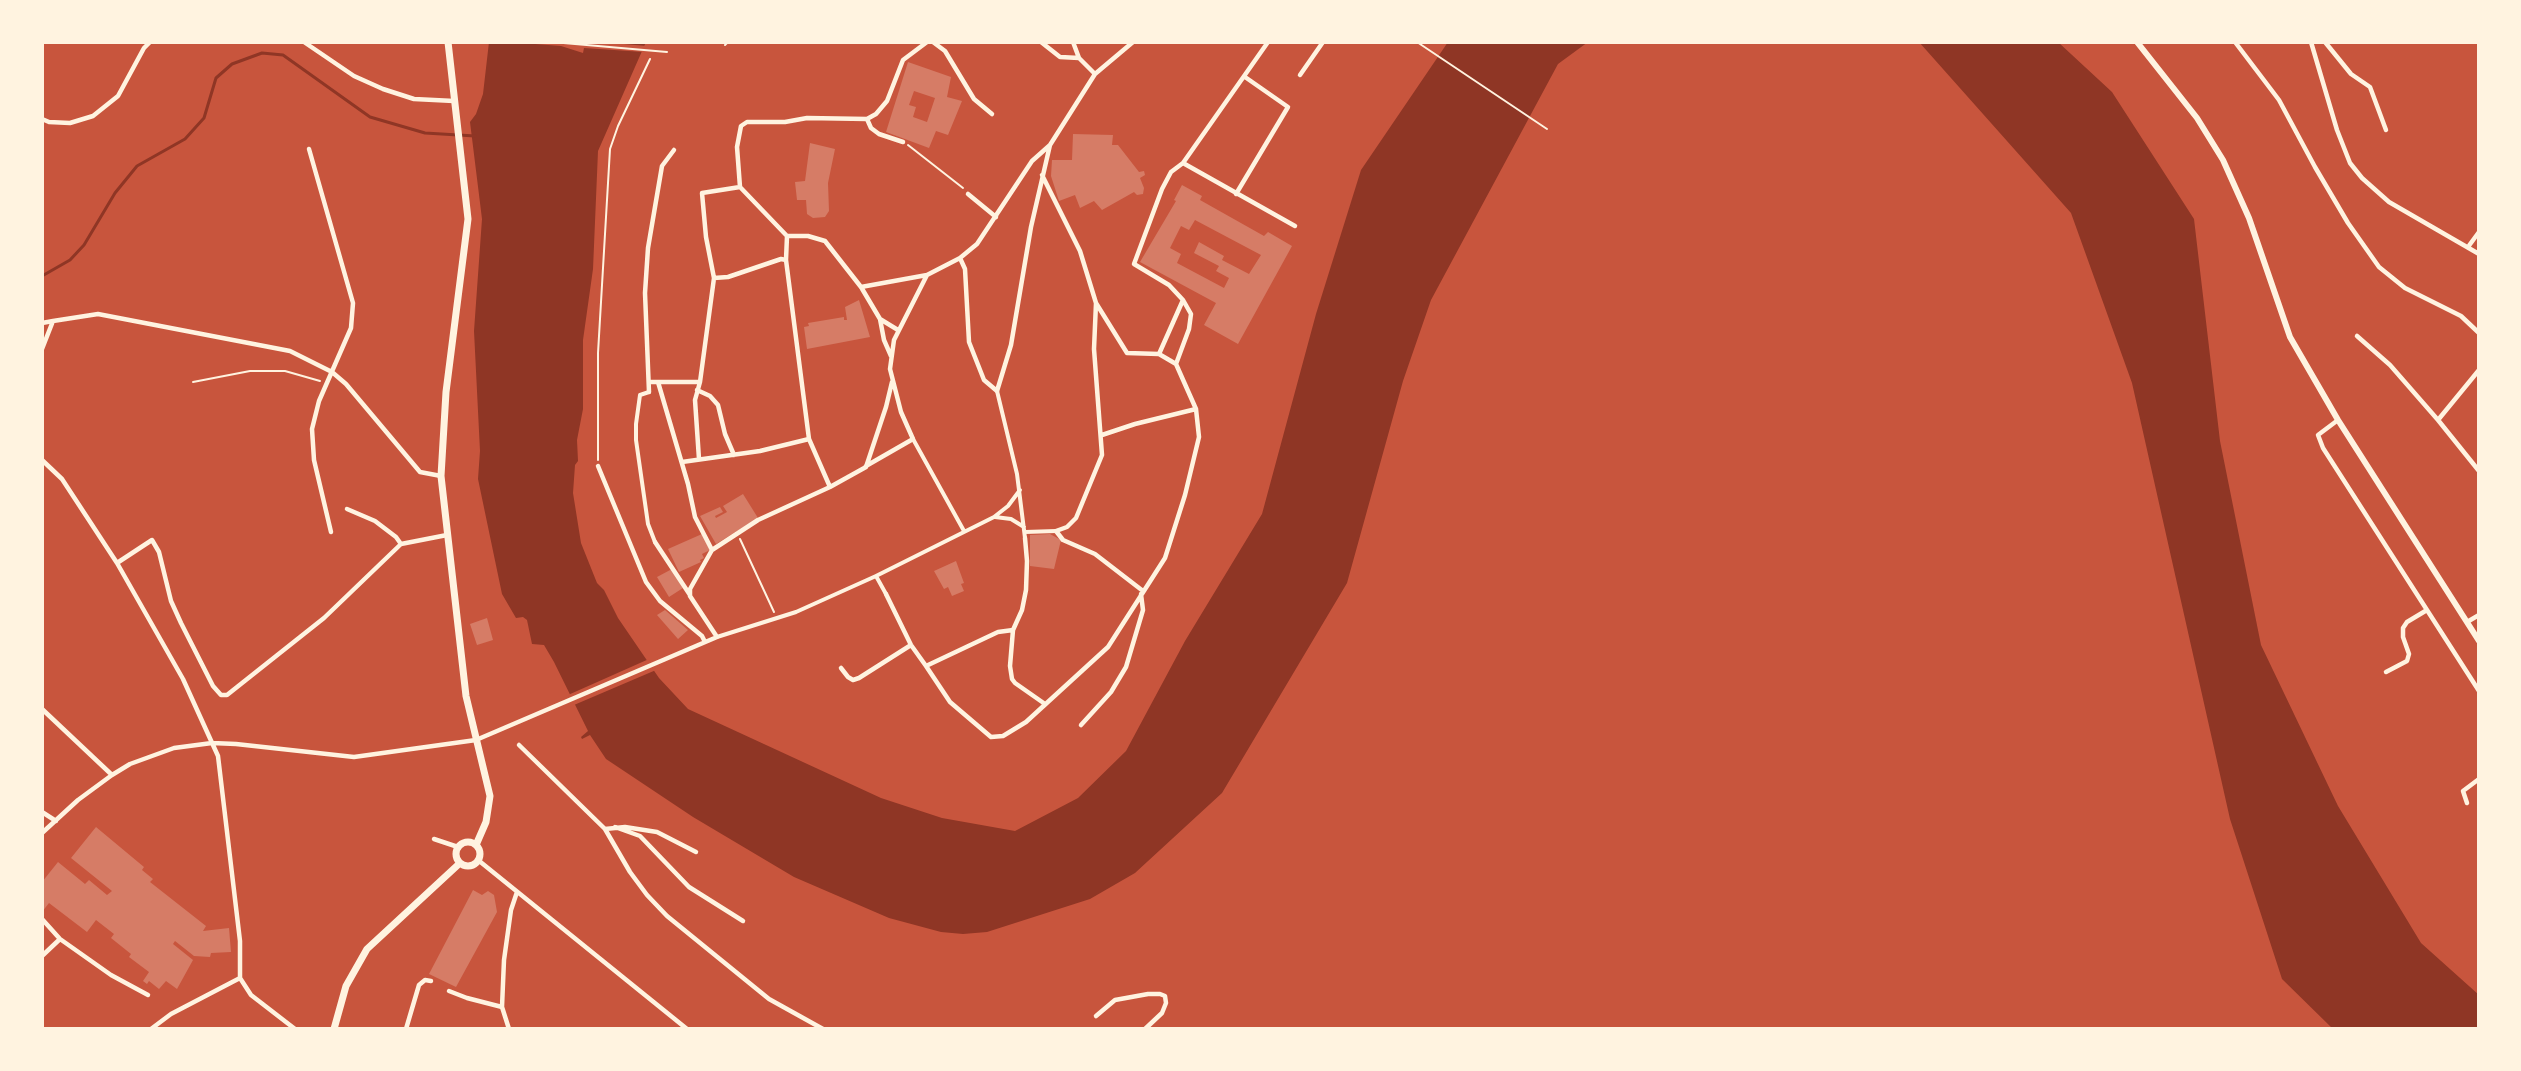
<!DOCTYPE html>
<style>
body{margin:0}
#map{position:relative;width:2521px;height:1071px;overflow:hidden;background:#c8553d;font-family:"Playfair Display",serif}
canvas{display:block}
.frame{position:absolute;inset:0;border:44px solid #fff3e0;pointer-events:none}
</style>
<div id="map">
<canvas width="2521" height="1071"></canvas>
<div class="frame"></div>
</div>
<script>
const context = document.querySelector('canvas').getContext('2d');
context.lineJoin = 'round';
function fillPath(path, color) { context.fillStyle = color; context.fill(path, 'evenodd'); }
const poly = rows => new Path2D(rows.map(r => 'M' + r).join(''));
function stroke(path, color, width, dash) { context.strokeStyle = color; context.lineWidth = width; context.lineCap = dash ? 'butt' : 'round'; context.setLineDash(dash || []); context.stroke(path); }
fillPath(poly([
 [489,42,646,42,598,151,593,269,583,340,583,409,577,440,578,461,575,465,573,493,581,543,597,583,604,590,618,618,659,678,688,709,881,798,942,818,1015,831,1078,798,1126,751,1185,641,1262,514,1316,314,1361,170,1448,42,1588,42,1558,64,1431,300,1403,381,1347,583,1222,793,1135,873,1090,899,987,932,963,934,941,932,889,918,794,877,693,817,606,759,590,735,582,739,581,737,588,731,554,662,544,645,532,644,527,620,523,617,516,618,502,594,478,479,480,451,474,331,482,219,470,122,476,114,483,94],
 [1919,42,2058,42,2112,92,2194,219,2220,441,2261,645,2338,806,2421,943,2479,995,2479,1029,2333,1029,2282,979,2230,819,2132,383,2071,213]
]), '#8f3625');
fillPath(poly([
 [509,42,601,42,647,46,644,52,584,48,583,53,561,46],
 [649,659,656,670,574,705,568,695]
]), '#c8553d');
stroke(poly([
 [42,276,70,260,84,245,115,193,137,166,185,139,204,118,216,78,232,64,262,53,283,55,370,117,425,133,475,136]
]), '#8f3625', 3);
fillPath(poly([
 [908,62,951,77,947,97,962,101,948,135,936,131,929,148,886,132],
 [914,91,935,98,927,122,913,117,916,107,909,105],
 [1073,134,1113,135,1112,145,1118,145,1139,172,1144,171,1145,175,1140,178,1144,188,1143,194,1137,195,1134,192,1102,210,1094,201,1080,208,1075,195,1059,201,1051,176,1052,160,1072,160],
 [810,143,835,149,828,183,829,211,825,217,813,218,807,214,806,200,797,200,795,182,805,181],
 [1182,185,1202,196,1200,200,1264,236,1268,232,1292,246,1238,344,1204,325,1216,303,1140,262,1176,201,1174,200],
 [1195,220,1261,255,1249,274,1222,260,1224,256,1199,242,1194,253,1219,266,1216,271,1229,278,1224,288,1177,263,1181,254,1170,248,1181,226,1189,230],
 [859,300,870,337,807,349,804,327,809,326,808,323,844,317,844,320,847,320,845,307],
 [743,494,758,518,716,544,700,516,720,507,723,512,715,516,716,518,727,512,723,506],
 [702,534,710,550,702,554,704,558,700,560,701,562,679,572,668,549],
 [1050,534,1061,540,1054,569,1030,566,1030,535],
 [956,561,964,583,961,584,964,591,952,596,948,587,944,589,934,571],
 [672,569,683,588,669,597,657,577],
 [665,610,688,630,678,639,657,615],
 [487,618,493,640,477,645,470,624],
 [96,827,144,867,142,870,153,879,150,882,206,926,203,931,229,928,231,952,211,953,210,957,194,956,175,941,173,944,193,960,177,989,166,981,159,989,149,981,147,984,143,981,149,972,129,957,131,954,111,938,114,934,96,920,87,932,49,903,42,912,42,882,58,862,85,884,89,880,107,895,112,891,71,858],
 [473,890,482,895,488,891,494,895,497,912,456,987,429,974]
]), '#d67c66');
stroke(poly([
 [552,42,667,52],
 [1417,42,1547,129],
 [725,45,728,42],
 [908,145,963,188],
 [193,382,250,371,285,371,320,381],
 [598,460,598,353,610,149,618,126,650,59],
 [740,539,774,612]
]), '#fff3e0', 2);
stroke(poly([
 [997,391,1017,474,1025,538],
 [649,392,640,395,636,424,636,440,648,524,655,542],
 [913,439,964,531],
 [995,517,1011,519,1024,527],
 [1025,532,1056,531],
 [876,576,886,594],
 [717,637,796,612,876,576,994,517,1008,506,1020,490]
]), '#fff3e0', 4);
stroke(poly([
 [304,42,354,76,383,89,414,99,454,101],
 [933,42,945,51,974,99,992,114],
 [1041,42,1060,57,1079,58],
 [1073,42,1079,58,1095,74],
 [2235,42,2279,100,2315,167,2348,223,2379,267,2405,288,2461,316,2479,333],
 [2311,42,2337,130,2350,163,2362,178,2389,202,2479,254],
 [2325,42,2351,74,2370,87,2386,130],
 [1300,75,1323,42],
 [42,119,49,122,70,123,93,116,118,96,144,48,150,42],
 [867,119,871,128,879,134,903,142],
 [309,149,353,303,351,328,319,401,312,429,314,460,331,532],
 [1183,163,1295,226],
 [968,194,996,217],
 [1236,194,1288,107,1245,77],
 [787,236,740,187,737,147,741,126,747,122,785,122,807,118,867,119,876,114,887,101,903,60,927,42],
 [787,236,786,260,809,439,830,487],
 [787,236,808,236,825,241,861,287,880,319,898,330],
 [2468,247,2479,232],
 [960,258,965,269,969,342,984,380,997,391,1011,345,1031,227,1050,145,1095,74,1133,42],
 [714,278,728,277,781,259,786,260],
 [861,287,927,275],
 [1096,303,1094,349,1102,455,1076,518,1067,527,1056,531,1063,540,1095,554,1143,591],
 [880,319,884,340,891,356],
 [42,323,53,321],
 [2357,336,2390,365,2438,420],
 [42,349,53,321,98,314,290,351,332,372,346,384,420,472,441,476],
 [1159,354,1183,300],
 [1176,364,1189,329,1191,314,1183,300,1169,285,1134,264,1162,189,1171,172,1183,163,1268,42],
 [2479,370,2438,420,2479,471],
 [650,382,658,382,688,484,695,517,712,550],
 [658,382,700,382],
 [697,390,710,396,718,405,725,434,734,455],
 [649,392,645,293,648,248,662,166,674,150],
 [2338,420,2318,435,2323,448,2479,691],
 [1102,435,1135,424,1196,409],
 [699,459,695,400,700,382,714,278,706,237,702,193,740,187],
 [42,460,62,479,117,563,183,679,218,756,240,941,240,978],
 [682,462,760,451,809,439],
 [598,466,646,582,660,601,702,636,705,642],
 [866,466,913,439,901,412,890,369,894,340,927,275,960,258,977,244,1032,161,1050,145],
 [347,509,375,521,396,537,401,544],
 [1025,538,1027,561,1026,590,1022,610,1013,630,1010,666,1012,679,1015,683,1045,704],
 [655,542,690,595],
 [117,563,152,540,159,552,171,601,181,623,213,686,221,695,227,695,324,618,401,544,447,535],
 [886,594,911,645,926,666,998,632,1013,630],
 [2467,622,2479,615],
 [926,666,950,702,991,737,1003,736,1026,722,1108,647,1165,558,1185,495,1199,437,1196,409,1176,364,1159,354,1127,353,1096,303,1080,251,1042,175],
 [841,668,848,677,853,680,859,678,911,645],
 [2386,672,2407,661,2409,654,2403,637,2403,628,2407,622,2427,610],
 [42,709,112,775],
 [1081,725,1111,692,1126,667,1143,610,1141,594],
 [519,745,605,829,630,872,647,895,667,916,769,999,823,1029],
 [2467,803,2463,791,2479,779],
 [42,812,56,821],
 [615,827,640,836,689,887,743,921],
 [605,829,625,827,657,832,696,852],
 [42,833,78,800,112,775,130,764,174,748,212,743,236,744,354,757,476,740,717,637,690,596,690,589,712,550,758,520,830,487,866,467,886,407,892,382],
 [434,839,458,847],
 [478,860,687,1029],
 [42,919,60,939,111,975,148,995],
 [42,956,60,939],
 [240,978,251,995,295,1029],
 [449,991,467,998,502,1007],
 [1096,1016,1115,1000,1148,994,1160,994,1165,996,1166,1003,1162,1013,1145,1029],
 [151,1029,171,1014,240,978],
 [406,1029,419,985,425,980,431,981],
 [509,1029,502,1007,504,960,511,910,517,892]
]), '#fff3e0', 4.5);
stroke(poly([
 [2137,42,2197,118,2223,160,2249,218,2290,337,2338,420,2479,641]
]), '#fff3e0', 6);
stroke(poly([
 [448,42,468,219,446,392,441,476,466,696,490,796,486,822,476,845],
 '456 854a12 12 0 1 1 24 0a12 12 0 1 1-24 0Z',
 [334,1029,346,986,367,949,460,863]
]), '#fff3e0', 7);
</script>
